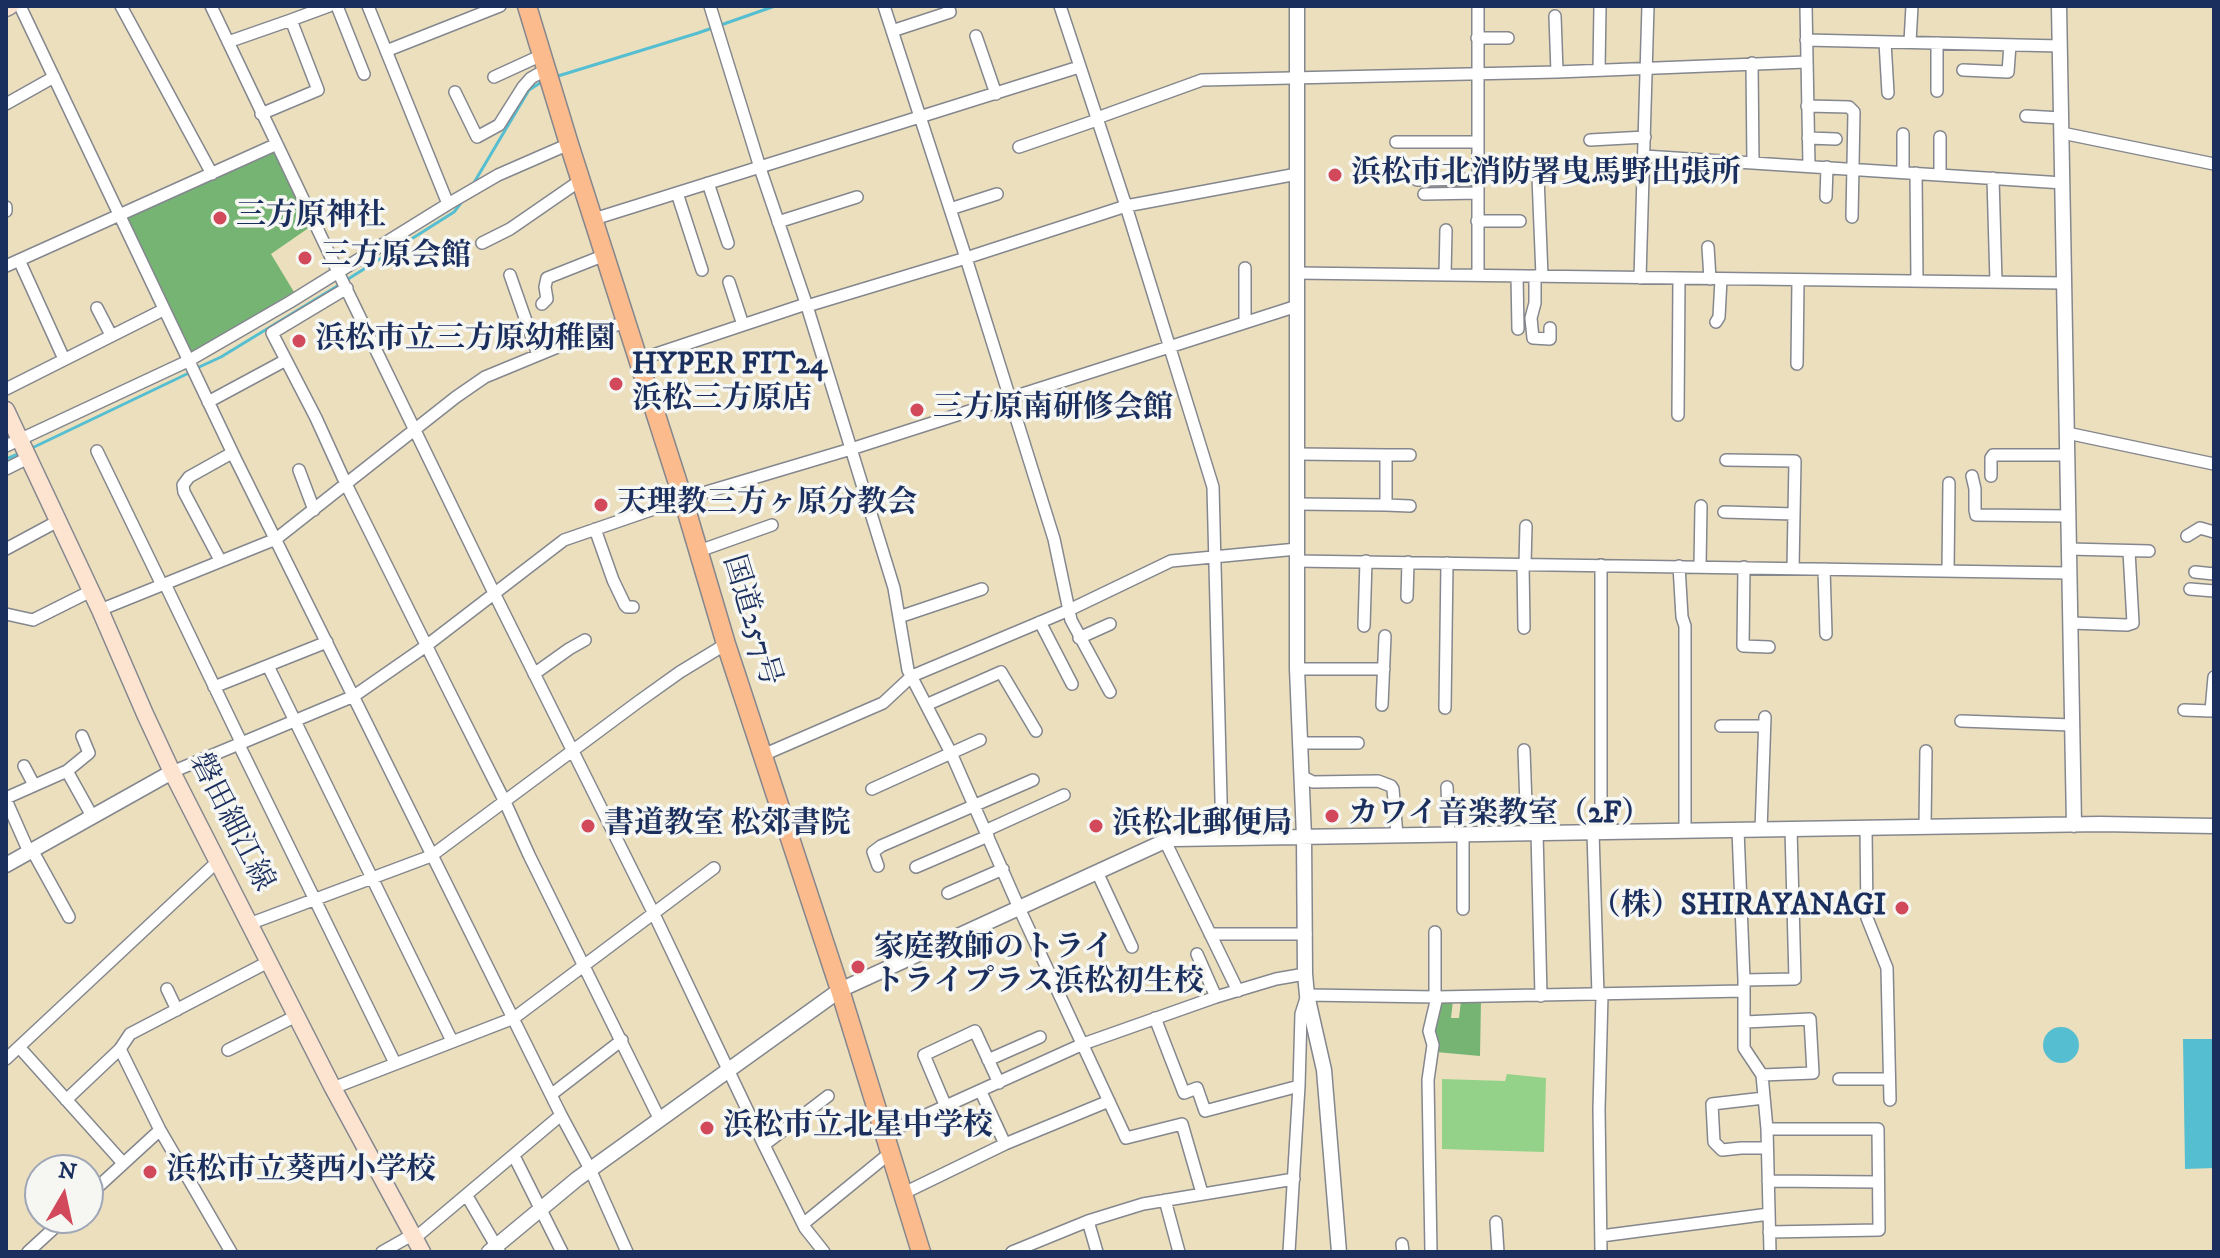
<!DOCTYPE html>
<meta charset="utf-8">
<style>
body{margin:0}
#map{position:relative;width:2220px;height:1258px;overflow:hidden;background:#ecdfbd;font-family:"IM FELL DW Pica",serif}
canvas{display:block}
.frame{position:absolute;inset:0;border:8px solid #1b2f5e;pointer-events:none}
.north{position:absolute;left:24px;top:1154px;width:80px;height:80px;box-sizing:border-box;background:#f6f6f2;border:2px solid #9ea6b7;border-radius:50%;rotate:9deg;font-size:22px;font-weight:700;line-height:32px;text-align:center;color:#1b2f5e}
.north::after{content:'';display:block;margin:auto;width:28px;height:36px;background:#d1495b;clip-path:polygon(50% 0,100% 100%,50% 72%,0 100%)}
</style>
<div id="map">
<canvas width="2220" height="1258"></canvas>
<div class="frame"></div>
<div class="north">N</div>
</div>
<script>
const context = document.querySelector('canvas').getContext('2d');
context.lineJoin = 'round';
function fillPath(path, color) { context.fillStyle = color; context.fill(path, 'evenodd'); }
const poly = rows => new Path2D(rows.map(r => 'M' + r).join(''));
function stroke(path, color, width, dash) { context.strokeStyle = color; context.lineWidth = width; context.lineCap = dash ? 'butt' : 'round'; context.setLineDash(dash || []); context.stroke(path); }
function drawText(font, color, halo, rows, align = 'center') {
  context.font = font + ' "IM FELL DW Pica","Noto Serif JP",serif'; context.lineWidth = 7; context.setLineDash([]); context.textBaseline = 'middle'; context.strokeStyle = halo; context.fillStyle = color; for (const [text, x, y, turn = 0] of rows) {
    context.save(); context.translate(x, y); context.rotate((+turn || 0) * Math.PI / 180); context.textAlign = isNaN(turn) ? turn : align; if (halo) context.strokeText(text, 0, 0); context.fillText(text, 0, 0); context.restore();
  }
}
fillPath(poly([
 [1507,1074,1546,1078,1544,1152,1442,1149,1442,1079,1505,1081]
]), '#93d288');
fillPath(poly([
 [274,149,310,227,271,254,294,292,191,353,124,217],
 [1440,1000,1453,1000,1451,1018,1459,1018,1461,1000,1481,1000,1480,1056,1436,1052,1432,1031]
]), '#76b474');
fillPath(poly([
 '2043 1045a18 18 0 1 1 36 0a18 18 0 1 1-36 0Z',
 [2183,1039,2214,1039,2214,1168,2185,1169]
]), '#55bfd1');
stroke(poly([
 [558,76,698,33,775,6],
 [472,186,529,90,543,81],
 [345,281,454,212,461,203],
 [197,368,221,357,339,285],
 [32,448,191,372],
 [6,459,21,453]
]), '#55bfd1', 3);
const minor = poly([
 [20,6,236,460,561,1115,590,1169,627,1252],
 [121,6,212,174],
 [211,6,338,272,495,595,653,912,764,1145,805,1228,824,1252],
 [337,6,364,74],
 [710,6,762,174,807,306,894,588,908,670,951,753,1019,908,1126,1138,1182,1124,1202,1193],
 [884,6,966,258,1054,539,1071,620,1110,692],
 [1060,6,1126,206,1213,487,1222,838],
 [1478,6,1478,275],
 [1806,6,1809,166],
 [1555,16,1557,72],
 [291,20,329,6],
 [892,31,950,12,948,6],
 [976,36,996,94],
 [1477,38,1508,38],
 [1806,40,2060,46],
 [228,42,291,20,318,90,261,114],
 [1885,42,1888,93],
 [1910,42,1912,6],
 [1937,43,1937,91],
 [386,51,500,6],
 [1752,63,1753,163],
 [1599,70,1600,6],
 [1963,70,2008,72,2010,45],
 [494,77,542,55],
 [455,92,477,137,499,125,523,87,531,78,547,69],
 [6,104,54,77],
 [1807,106,1849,107,1854,112,1852,217],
 [2026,116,2061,118],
 [1097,118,1202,80,1557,72,1806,62],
 [2062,133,2214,164],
 [1940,137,1940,175],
 [1808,138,1836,139],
 [1590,140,1645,137],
 [1396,142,1477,142],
 [1019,147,1097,120],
 [1644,156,2063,183],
 [1478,169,1530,173,1538,177,1542,276],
 [1903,172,1903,134],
 [1916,173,1917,281],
 [1993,178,1996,282],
 [1417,180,1478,179],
 [708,183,728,243],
 [677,193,702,270],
 [1424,194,1478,193],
 [1826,197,1827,167],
 [448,204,498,175,569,144],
 [6,207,6,211],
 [950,209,997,194],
 [594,219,1079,67],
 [1477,221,1520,221],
 [778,222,857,197],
 [482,243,510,229,581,180],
 [1708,247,1710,279],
 [19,260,64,359],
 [6,266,277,144],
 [1296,273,2064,283],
 [510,275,538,355],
 [1445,275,1446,230],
 [1517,276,1518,329],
 [1535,276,1535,303,1531,318,1533,338,1550,339,1550,328],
 [1640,278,1648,6],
 [729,282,743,325],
 [347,288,272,333,316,418,346,484,448,689,505,802,529,855,660,1120],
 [542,304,547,299,545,287,547,278,605,255],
 [807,306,966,258,1126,206,1297,174],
 [97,308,111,335],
 [1245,321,1245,268],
 [1716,322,1719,317,1721,279],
 [638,360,806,304],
 [1797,364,1798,280],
 [6,389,163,310],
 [208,402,286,360],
 [1678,415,1679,278],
 [2067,433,2214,464],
 [6,446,188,361,290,302,448,204,368,6],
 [97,451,162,585],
 [1296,454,1386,455,1386,505,1297,504],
 [1386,455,1410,455],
 [1726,460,1795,461,1793,568],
 [6,469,28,458],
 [299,470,314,510],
 [1972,476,1975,489,1975,510,1976,515,2068,516],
 [1991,476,1991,458,1993,455,2067,455],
 [1386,505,1410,506],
 [1724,512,1794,514],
 [595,529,613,580,625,605,627,607,633,607],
 [2187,536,2200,528,2214,532],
 [6,549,58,521],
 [2069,549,2149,551],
 [699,551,772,525],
 [220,560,184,492,183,485,189,477,232,453],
 [1296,561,2069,573],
 [1523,564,1524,628],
 [1525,564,1526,526],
 [1679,566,1682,617,1685,626,1685,831],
 [1700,566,1701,506],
 [1744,567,1743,646,1769,647],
 [1824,569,1826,634],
 [1948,571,1949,483],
 [2195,572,2214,574],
 [165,584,242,744],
 [2190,589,2214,591],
 [1407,597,1408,562],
 [100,610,276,539,456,397,485,377,594,332,626,322],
 [6,614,33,620,91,591],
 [899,617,982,589],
 [1040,622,1072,684],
 [2071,623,2127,625,2133,623,2129,551],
 [1364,626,1366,561],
 [1079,638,1110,624],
 [268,666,452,1041],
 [1297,669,1384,669],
 [534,674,569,649,585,640],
 [214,687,327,642],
 [926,705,1001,672,1036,731],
 [1382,705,1385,636],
 [1445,708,1447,563],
 [2184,710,2211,711,2214,677],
 [1961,721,2072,725],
 [1721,726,1764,726],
 [1300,743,1358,743],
 [239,745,395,1063],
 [1524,750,1527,833],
 [763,755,883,703,912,676,1069,610,1171,561,1297,549],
 [24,766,34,785],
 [67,771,89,753,82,736],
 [172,772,354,696,426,646,564,540,683,499,851,449,1297,306],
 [1301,776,1313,782,1378,781,1391,786,1393,789,1397,835],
 [1447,787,1449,834],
 [872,789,980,740],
 [6,798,67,771,92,816],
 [6,800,29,852],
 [1925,827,1926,751],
 [1866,828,1867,918,1887,968,1890,1100],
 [987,830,1064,795],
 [1738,830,1744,980,1744,1048,1762,1075,1767,1129,1770,1252],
 [1761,830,1765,717],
 [1537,832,1541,996],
 [1593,832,1598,995],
 [1601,832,1601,565],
 [1165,841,1238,991],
 [32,850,69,917],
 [878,866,873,852,881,846,1033,780],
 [916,867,988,836],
 [1097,872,1132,947],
 [948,893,1003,869],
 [1463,909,1463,834],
 [249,924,431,856,638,702,680,672,726,644],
 [1210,934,1306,934],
 [1197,954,1216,997],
 [1744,980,1795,979,1791,829],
 [167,989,177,1010],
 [1435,997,1435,932],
 [1155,1018,1184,1093,1197,1088,1205,1111,1299,1086],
 [1745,1022,1810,1019,1813,1073,1762,1075],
 [19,1047,123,1163],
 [120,1049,160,1130,231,1252],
 [228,1050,296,1016],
 [6,1059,218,861],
 [988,1060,1040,1037],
 [1839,1079,1889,1079],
 [333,1088,514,1018,714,868],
 [981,1092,1005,1144],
 [552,1094,622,1040],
 [1764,1098,1712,1104,1714,1142,1722,1150,1741,1148,1767,1148],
 [66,1100,120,1049,130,1034,268,962],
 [946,1107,924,1055,975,1031,999,1083],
 [1767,1129,1878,1129,1879,1230,1769,1232],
 [884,1134,1083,1044,1216,997,1276,979,1305,974],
 [764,1145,828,1096],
 [514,1156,562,1252],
 [1768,1181,1878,1182],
 [902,1194,1005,1144,1109,1101],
 [88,1196,160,1130],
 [467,1196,499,1251],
 [1165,1200,1179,1252],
 [1088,1221,1097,1252],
 [1496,1222,1498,1252],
 [803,1224,890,1153],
 [1601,1236,1769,1214],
 [1402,1244,1403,1252],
 [28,1252,65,1218],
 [382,1252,412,1235,421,1233,561,1115],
 [1012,1252,1088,1221,1143,1204,1294,1179],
 [1289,1252,1299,1086,1301,1014,1307,995,1437,997,1744,991],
 [1431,1252,1428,1080,1433,1045,1429,1031,1437,997],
 [1601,1252,1599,1109,1602,995]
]);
const tertiary = poly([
 [1297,6,1297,669,1304,837,1305,974,1307,995,1324,1070,1339,1252],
 [2059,6,2074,825],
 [6,865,172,772],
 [489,1252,577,1179,840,990,1165,841,1174,839,2100,824,2214,826]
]);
const secondary = poly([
 [6,8,10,6],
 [6,410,100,610,145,714,172,772,333,1088,422,1252]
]);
const trunk = poly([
 [527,6,569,144,683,499,726,644,840,990,921,1252]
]);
stroke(minor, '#84878e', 14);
stroke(tertiary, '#84878e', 17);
stroke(secondary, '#84878e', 19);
stroke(trunk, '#84878e', 21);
stroke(minor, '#fff', 11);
stroke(tertiary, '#fff', 14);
stroke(secondary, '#fde4d1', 16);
stroke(trunk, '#fbbb8c', 18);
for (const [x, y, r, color] of [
 [1335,175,8,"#d1495b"],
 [220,218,8,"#d1495b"],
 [305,258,8,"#d1495b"],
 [299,341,8,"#d1495b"],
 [616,384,8,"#d1495b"],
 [917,410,8,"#d1495b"],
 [601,505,8,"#d1495b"],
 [1332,816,8,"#d1495b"],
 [588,826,8,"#d1495b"],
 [1096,826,8,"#d1495b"],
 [1902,908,8,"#d1495b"],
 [858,967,8,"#d1495b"],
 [707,1128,8,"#d1495b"],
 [150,1172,8,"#d1495b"]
]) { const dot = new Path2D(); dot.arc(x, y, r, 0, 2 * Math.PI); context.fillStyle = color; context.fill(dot); stroke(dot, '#f6f6f2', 3); }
drawText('bold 30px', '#1b2f5e', '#f6f6f2', [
 ["浜松市北消防署曳馬野出張所",1351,175],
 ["三方原神社",236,218],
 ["三方原会館",321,258],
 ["浜松市立三方原幼稚園",315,341],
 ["HYPER FIT24",632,367],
 ["浜松三方原店",632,401],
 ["三方原南研修会館",933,410],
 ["天理教三方ヶ原分教会",617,505],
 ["カワイ音楽教室（2F）",1348,816],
 ["書道教室 松郊書院",604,826],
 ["浜松北郵便局",1112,826],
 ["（株）SHIRAYANAGI",1886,908,"right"],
 ["家庭教師のトライ",874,950],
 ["トライプラス浜松初生校",874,984],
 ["浜松市立北星中学校",723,1128],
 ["浜松市立葵西小学校",166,1172]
], 'left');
drawText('30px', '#1b2f5e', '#f6f6f2', [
 ["国道257号",750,621,73],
 ["磐田細江線",230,823,63]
]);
</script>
